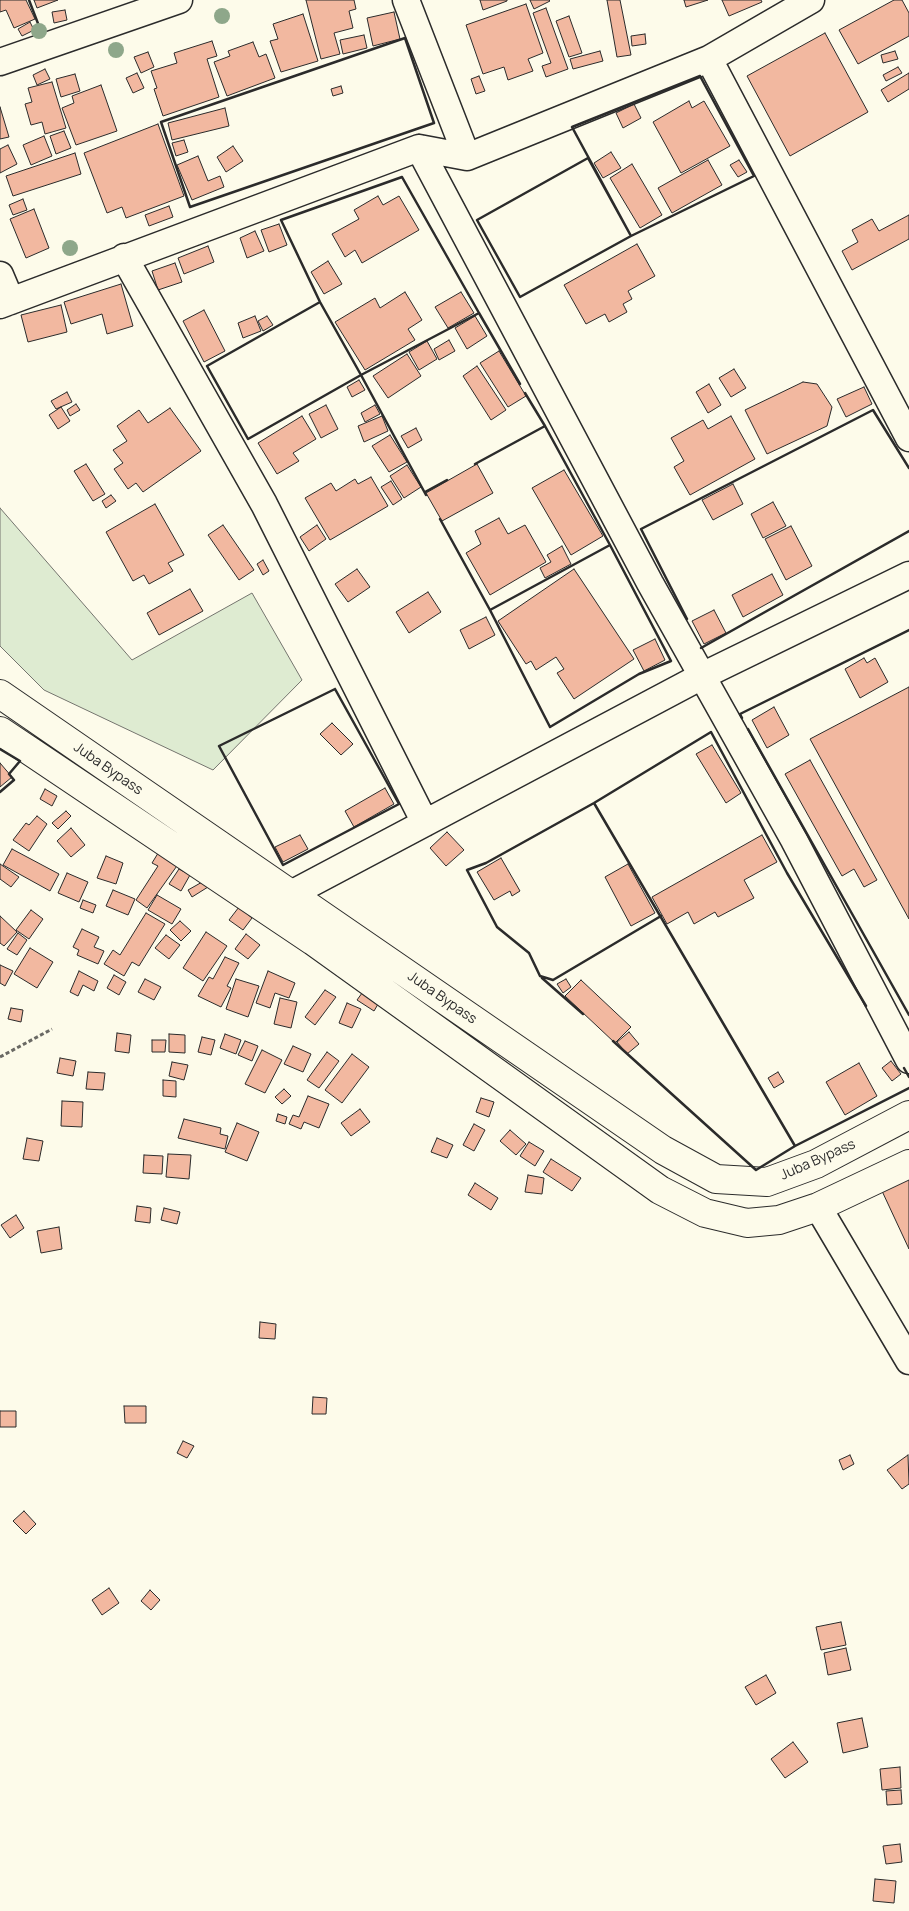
<!DOCTYPE html>
<style>
body{margin:0}
canvas{display:block;background:#fdfbea}
</style>
<canvas width="909" height="1911"></canvas>
<script>
const context = document.querySelector('canvas').getContext('2d');
context.lineJoin = 'round';
function fillPath(path, color) { context.fillStyle = color; context.fill(path, 'evenodd'); }
const poly = rows => new Path2D(rows.map(r => 'M' + r).join(''));
function stroke(path, color, width, dash) { context.strokeStyle = color; context.lineWidth = width; context.lineCap = dash ? 'butt' : 'round'; context.setLineDash(dash || []); context.stroke(path); }
function drawText(font, color, halo, rows, align = 'center') {
  context.font = font + ' Manrope,sans-serif'; context.lineWidth = 4; context.setLineDash([]); context.textBaseline = 'middle'; context.strokeStyle = halo; context.fillStyle = color; for (const [text, x, y, turn = 0] of rows) {
    context.save(); context.translate(x, y); context.rotate((+turn || 0) * Math.PI / 180); context.textAlign = isNaN(turn) ? turn : align; if (halo) context.strokeText(text, 0, 0); context.fillText(text, 0, 0); context.restore();
  }
}
const green = poly([
 [0,508,132,660,252,593,302,680,213,770,44,690,0,646,0,508]
]);
fillPath(green, '#deebd1');
stroke(green, '#74746e', 1);
const building = poly([
 [0,0,26,0,35,19,14,28,6,10,0,12,0,0],
 [34,0,58,0,37,8,34,0],
 [306,0,354,0,356,9,349,11,353,28,334,33,340,54,321,59,306,0],
 [480,0,507,0,507,1,483,10,480,0],
 [530,0,549,0,550,1,534,9,530,0],
 [607,0,620,0,631,55,617,57,607,0],
 [684,0,708,0,686,7,684,0],
 [722,0,761,0,762,2,729,16,722,0],
 [894,0,902,0,909,13,909,36,858,64,839,30,894,0],
 [526,4,543,53,528,59,533,71,508,80,504,67,483,74,466,25,526,4],
 [546,8,568,69,546,77,542,66,551,63,533,13,546,8],
 [65,10,67,20,54,23,52,12,65,10],
 [394,12,400,39,373,46,367,18,394,12],
 [303,14,318,61,281,72,270,41,278,39,273,24,303,14],
 [569,16,582,53,569,57,556,21,569,16],
 [30,22,34,30,22,36,18,29,30,22],
 [825,33,868,112,790,156,747,76,825,33],
 [645,34,646,44,632,46,631,36,645,34],
 [364,35,367,48,343,54,340,40,364,35],
 [212,41,217,56,207,59,219,97,163,116,154,89,157,88,151,71,177,63,174,53,212,41],
 [253,42,259,57,266,54,275,78,227,96,214,62,230,56,228,51,253,42],
 [600,51,603,61,573,69,570,59,600,51],
 [895,51,898,59,883,63,881,55,895,51],
 [148,52,154,67,141,73,134,57,148,52],
 [898,67,902,73,886,81,883,75,898,67],
 [45,69,50,79,37,85,33,75,45,69],
 [137,73,144,88,133,93,126,78,137,73],
 [909,73,909,89,888,102,881,90,909,73],
 [75,74,80,91,61,97,56,79,75,74],
 [479,76,485,91,476,94,471,79,479,76],
 [52,82,66,128,45,134,42,122,31,125,25,104,32,102,28,88,52,82],
 [101,85,117,131,76,145,62,108,74,103,72,96,101,85],
 [341,86,343,93,333,96,331,89,341,86],
 [689,101,692,108,704,101,730,146,681,173,653,122,689,101],
 [634,104,641,118,623,128,616,113,634,104],
 [0,107,9,137,0,139,0,107],
 [225,108,229,126,172,140,168,123,225,108],
 [158,124,184,196,126,218,122,207,107,213,84,153,158,124],
 [64,131,71,148,56,154,50,136,64,131],
 [44,136,52,156,31,165,23,145,44,136],
 [184,140,188,152,176,156,172,143,184,140],
 [8,145,17,164,0,173,0,149,8,145],
 [233,146,243,161,226,172,217,157,233,146],
 [611,152,621,168,603,178,594,163,611,152],
 [75,153,81,174,13,196,6,176,75,153],
 [198,156,208,181,220,176,224,187,192,200,177,165,198,156],
 [708,160,722,185,672,213,658,188,708,160],
 [739,160,747,172,738,177,730,165,739,160],
 [632,164,662,215,640,228,610,178,632,164],
 [378,196,383,205,399,196,419,230,362,263,355,250,345,257,332,234,359,219,354,210,378,196],
 [23,199,27,210,13,215,9,205,23,199],
 [169,206,173,217,149,226,145,215,169,206],
 [34,209,49,248,26,258,10,219,34,209],
 [909,215,909,239,852,270,842,251,858,242,852,230,872,219,879,231,909,215],
 [279,224,287,245,269,252,261,230,279,224],
 [255,231,264,251,247,258,240,238,255,231],
 [637,244,655,276,628,291,632,299,623,304,627,312,609,322,605,314,586,324,564,285,637,244],
 [208,246,214,262,184,274,178,258,208,246],
 [328,261,342,284,324,294,311,272,328,261],
 [175,263,182,282,158,290,152,271,175,263],
 [121,284,133,326,107,334,102,314,71,324,64,302,121,284],
 [405,292,422,320,408,329,415,340,365,370,335,322,375,298,380,308,405,292],
 [461,292,474,313,448,328,435,307,461,292],
 [61,305,67,332,28,342,21,315,61,305],
 [204,310,225,351,204,362,183,321,204,310],
 [255,316,261,331,243,338,238,323,255,316],
 [267,316,273,325,263,331,258,321,267,316],
 [475,316,487,336,467,349,455,328,475,316],
 [449,340,455,351,439,360,434,349,449,340],
 [427,341,437,359,419,370,409,352,427,341],
 [499,351,526,396,508,407,480,363,499,351],
 [407,354,421,376,388,398,373,376,407,354],
 [477,366,506,410,491,420,463,376,477,366],
 [734,369,746,388,731,397,719,378,734,369],
 [359,380,365,390,352,397,347,387,359,380],
 [803,382,817,384,832,407,827,426,767,454,745,410,803,382],
 [709,384,721,405,708,413,696,392,709,384],
 [864,387,872,404,846,417,837,399,864,387],
 [67,392,72,402,56,409,51,401,67,392],
 [76,404,80,410,70,416,67,410,76,404],
 [326,405,338,429,321,438,309,414,326,405],
 [375,405,380,414,365,422,361,413,375,405],
 [61,407,70,421,58,429,49,415,61,407],
 [170,408,201,451,143,492,136,483,128,489,114,469,123,463,113,450,127,441,117,426,139,410,148,423,170,408],
 [302,416,316,439,293,453,299,461,277,474,258,443,302,416],
 [382,416,388,431,364,442,358,426,382,416],
 [731,416,755,459,690,495,674,467,684,461,671,438,703,420,708,429,731,416],
 [416,428,422,440,408,448,401,436,416,428],
 [390,435,407,462,389,472,372,446,390,435],
 [86,464,105,494,93,501,74,471,86,464],
 [477,464,493,493,442,521,426,493,477,464],
 [407,465,421,487,404,498,390,476,407,465],
 [564,470,603,536,571,555,532,488,564,470],
 [371,477,388,506,330,540,305,498,331,483,336,491,355,479,358,484,371,477],
 [391,481,402,499,393,505,381,487,391,481],
 [733,484,743,504,713,520,702,500,733,484],
 [111,495,116,501,106,508,102,501,111,495],
 [773,502,786,526,763,538,751,514,773,502],
 [155,504,184,555,168,563,173,571,149,584,144,575,133,581,106,532,155,504],
 [499,518,508,534,525,525,546,562,490,595,466,553,481,544,475,531,499,518],
 [223,525,254,570,239,580,208,535,223,525],
 [317,525,326,539,309,551,300,537,317,525],
 [791,526,812,566,786,580,765,539,791,526],
 [562,546,571,564,545,578,540,568,551,562,547,555,562,546],
 [263,560,269,571,263,575,257,564,263,560],
 [357,569,370,587,348,602,335,584,357,569],
 [574,569,634,659,574,699,557,673,564,669,556,657,536,670,531,661,526,664,498,621,574,569],
 [772,574,783,595,743,617,732,595,772,574],
 [190,589,203,611,159,635,147,613,190,589],
 [428,592,441,612,409,633,396,612,428,592],
 [714,610,726,633,704,644,692,621,714,610],
 [486,617,495,635,469,649,460,630,486,617],
 [655,639,665,660,644,671,633,650,655,639],
 [864,658,867,663,875,658,888,682,860,698,845,669,864,658],
 [909,687,909,919,810,739,909,687],
 [774,707,789,735,767,748,752,720,774,707],
 [332,723,353,744,341,755,320,734,332,723],
 [712,745,741,793,726,803,696,754,712,745],
 [810,760,877,880,864,887,854,869,842,876,785,774,810,760],
 [0,763,12,777,0,787,0,763],
 [385,788,394,804,354,827,345,811,385,788],
 [45,789,57,796,52,806,40,799,45,789],
 [66,811,71,816,58,829,52,823,66,811],
 [37,816,47,824,29,851,13,840,26,823,29,825,37,816],
 [71,828,85,845,71,857,57,841,71,828],
 [447,832,464,850,446,866,430,848,447,832],
 [300,835,308,849,283,862,275,847,300,835],
 [762,835,777,862,744,880,754,898,718,917,715,912,694,924,688,912,667,924,652,897,762,835],
 [12,849,59,874,50,891,3,865,12,849],
 [160,850,179,863,147,908,136,900,158,866,152,863,160,850],
 [106,856,123,863,116,884,97,878,106,856],
 [501,858,520,891,512,896,510,891,494,900,477,872,501,858],
 [0,864,19,877,11,887,0,879,0,864],
 [628,864,655,913,631,926,605,877,628,864],
 [179,869,190,875,181,891,169,884,179,869],
 [67,873,88,882,79,902,58,893,67,873],
 [204,881,208,887,192,897,188,890,204,881],
 [113,890,135,899,128,915,106,906,113,890],
 [157,895,181,909,172,924,148,910,157,895],
 [83,900,96,905,93,913,80,908,83,900],
 [239,907,252,918,243,930,229,920,239,907],
 [31,910,43,919,29,939,16,930,31,910],
 [146,913,165,924,139,966,132,962,124,976,104,964,113,950,120,955,146,913],
 [0,916,17,932,4,946,0,943,0,916],
 [180,921,191,931,181,941,170,930,180,921],
 [82,929,99,937,94,947,104,951,98,964,77,955,79,950,73,947,82,929],
 [206,932,227,946,203,981,183,968,206,932],
 [18,933,27,940,17,955,7,949,18,933],
 [246,934,260,945,248,959,235,949,246,934],
 [166,935,180,945,169,959,155,948,166,935],
 [30,948,53,962,37,988,14,974,30,948],
 [225,957,239,963,227,986,231,988,221,1007,198,996,209,977,213,979,225,957],
 [0,965,13,971,5,986,0,983,0,965],
 [79,971,98,981,94,991,83,985,78,996,70,992,79,971],
 [268,971,295,983,289,998,275,993,270,1008,256,1003,268,971],
 [114,975,126,982,119,995,107,988,114,975],
 [145,979,161,987,154,1000,138,992,145,979],
 [236,979,259,986,248,1017,226,1009,236,979],
 [566,979,571,987,563,993,557,984,566,979],
 [581,980,631,1027,615,1043,565,996,581,980],
 [365,989,381,999,374,1011,357,1000,365,989],
 [325,990,336,997,315,1025,305,1017,325,990],
 [280,998,297,1002,291,1028,274,1024,280,998],
 [347,1003,361,1009,352,1028,339,1023,347,1003],
 [11,1008,23,1010,21,1022,8,1019,11,1008],
 [629,1032,639,1044,627,1054,617,1042,629,1032],
 [117,1033,131,1035,129,1053,115,1051,117,1033],
 [169,1034,185,1035,185,1053,169,1052,169,1034],
 [225,1034,241,1040,236,1054,220,1048,225,1034],
 [202,1037,215,1040,211,1055,198,1052,202,1037],
 [152,1040,166,1040,165,1052,152,1052,152,1040],
 [245,1041,258,1046,252,1061,238,1055,245,1041],
 [293,1046,311,1054,303,1072,284,1064,293,1046],
 [262,1050,282,1060,265,1093,245,1084,262,1050],
 [327,1052,339,1061,319,1088,307,1080,327,1052],
 [352,1054,369,1067,342,1103,325,1090,352,1054],
 [60,1058,76,1061,73,1076,57,1073,60,1058],
 [891,1061,901,1074,892,1081,882,1068,891,1061],
 [172,1062,188,1065,184,1080,169,1076,172,1062],
 [859,1063,877,1096,845,1115,826,1082,859,1063],
 [88,1072,105,1073,103,1090,86,1089,88,1072],
 [778,1072,784,1082,774,1088,768,1078,778,1072],
 [163,1080,176,1081,176,1097,163,1096,163,1080],
 [284,1089,291,1096,282,1104,275,1097,284,1089],
 [308,1096,329,1104,319,1128,304,1122,301,1129,289,1124,293,1115,299,1117,308,1096],
 [481,1098,494,1102,489,1117,476,1112,481,1098],
 [62,1101,83,1102,82,1127,61,1126,62,1101],
 [360,1109,370,1122,351,1136,341,1123,360,1109],
 [278,1114,287,1117,285,1124,276,1121,278,1114],
 [184,1119,221,1128,220,1134,228,1136,225,1149,178,1138,184,1119],
 [237,1123,259,1132,247,1161,225,1152,237,1123],
 [474,1124,485,1130,474,1151,463,1145,474,1124],
 [510,1130,526,1144,516,1155,500,1141,510,1130],
 [27,1138,43,1141,39,1161,23,1159,27,1138],
 [437,1138,453,1145,447,1158,431,1152,437,1138],
 [529,1142,544,1151,535,1166,520,1156,529,1142],
 [168,1154,191,1155,189,1179,166,1177,168,1154],
 [144,1155,163,1156,162,1174,143,1173,144,1155],
 [551,1159,581,1178,572,1191,543,1172,551,1159],
 [528,1175,544,1178,542,1194,525,1192,528,1175],
 [909,1178,909,1249,882,1191,909,1178],
 [475,1183,498,1198,491,1210,468,1195,475,1183],
 [137,1206,151,1208,150,1223,135,1221,137,1206],
 [164,1208,180,1212,177,1224,161,1220,164,1208],
 [16,1215,24,1228,10,1238,1,1225,16,1215],
 [59,1227,62,1249,41,1253,37,1231,59,1227],
 [260,1322,276,1324,275,1339,259,1338,260,1322],
 [313,1397,327,1398,326,1414,312,1414,313,1397],
 [124,1406,146,1406,146,1423,125,1423,124,1406],
 [0,1411,16,1411,16,1427,0,1427,0,1411],
 [183,1441,194,1446,187,1458,177,1453,183,1441],
 [850,1455,854,1464,843,1470,839,1460,850,1455],
 [908,1455,909,1484,902,1489,887,1470,908,1455],
 [24,1511,36,1524,26,1534,13,1521,24,1511],
 [109,1588,119,1603,102,1615,92,1600,109,1588],
 [150,1590,160,1600,151,1610,141,1601,150,1590],
 [841,1622,846,1645,821,1650,816,1627,841,1622],
 [846,1648,851,1670,828,1675,824,1653,846,1648],
 [766,1675,776,1693,756,1705,745,1687,766,1675],
 [862,1718,868,1747,843,1753,837,1723,862,1718],
 [793,1742,808,1762,785,1778,771,1759,793,1742],
 [900,1767,901,1788,882,1790,880,1769,900,1767],
 [901,1790,902,1804,887,1805,886,1791,901,1790],
 [900,1844,902,1862,886,1864,883,1846,900,1844],
 [875,1879,896,1881,894,1903,873,1901,875,1879]
]);
fillPath(building, '#f2b8a0');
stroke(building, '#2b2b2b', 1);
const street = poly([
 [406,0,467,157],
 [709,59,909,438],
 [0,62,179,0],
 [419,148,650,583,794,840,909,1060],
 [124,257,264,504,425,823],
 [0,275,11,301],
 [0,305,419,148,467,157,709,59,811,0],
 [291,894,704,675,909,575],
 [818,1207,909,1361]
]);
const primary = poly([
 [0,694,663,1150,716,1179,767,1182,816,1164,909,1115],
 [0,731,313,941,660,1190,705,1213,747,1223,779,1220,818,1207,909,1164]
]);
stroke(street, '#2b2b2b', 29);
stroke(primary, '#2b2b2b', 30);
stroke(poly([
 [0,1057,52,1029]
]), '#6a6964', 3, [4, 2.5]);
stroke(street, '#fdfbea', 26);
stroke(primary, '#fdfbea', 28);
stroke(poly([
 [29,0,42,34,38,35],
 [405,38,434,123,190,207,161,122,405,38],
 [700,76,754,176,631,236,572,127,700,76],
 [588,158,631,236,520,297,477,220,588,158],
 [402,177,479,313,361,375,320,302,281,220,402,177],
 [320,302,361,375,248,439,207,366,320,302],
 [475,464,545,426,525,393],
 [425,492,447,480],
 [425,492,447,480],
 [426,495,361,375,479,313,520,384],
 [440,519,490,610,610,545,545,426,475,464],
 [610,545,671,661,639,674,550,727,490,610,610,545],
 [687,619,641,529,873,410,909,468],
 [701,648,909,531],
 [335,689,399,804,283,865,219,746,335,689],
 [742,718,740,714,909,630],
 [748,729,909,1015],
 [0,749,20,761,9,774,14,780,0,792],
 [594,803,795,1146],
 [661,916,553,980,540,976,529,953,497,927,467,870,486,863,594,803,711,732,787,873,866,1006],
 [542,978,583,1014],
 [613,1041,756,1170,795,1146,909,1088],
 [904,1068,909,1077]
]), '#2b2b2b', 2.5);
context.fillStyle = '#8ea78a';
for (const [x, y] of [
 [222,16],
 [39,31],
 [116,50],
 [70,248]
]) { context.beginPath(); context.arc(x, y, 8, 0, 2 * Math.PI); context.fill(); }
drawText('14px', '#2b2b2b', '#fdfbea', [
 ["Juba Bypass",108,769,35],
 ["Juba Bypass",442,998,35],
 ["Juba Bypass",818,1160,-24]
]);
</script>
